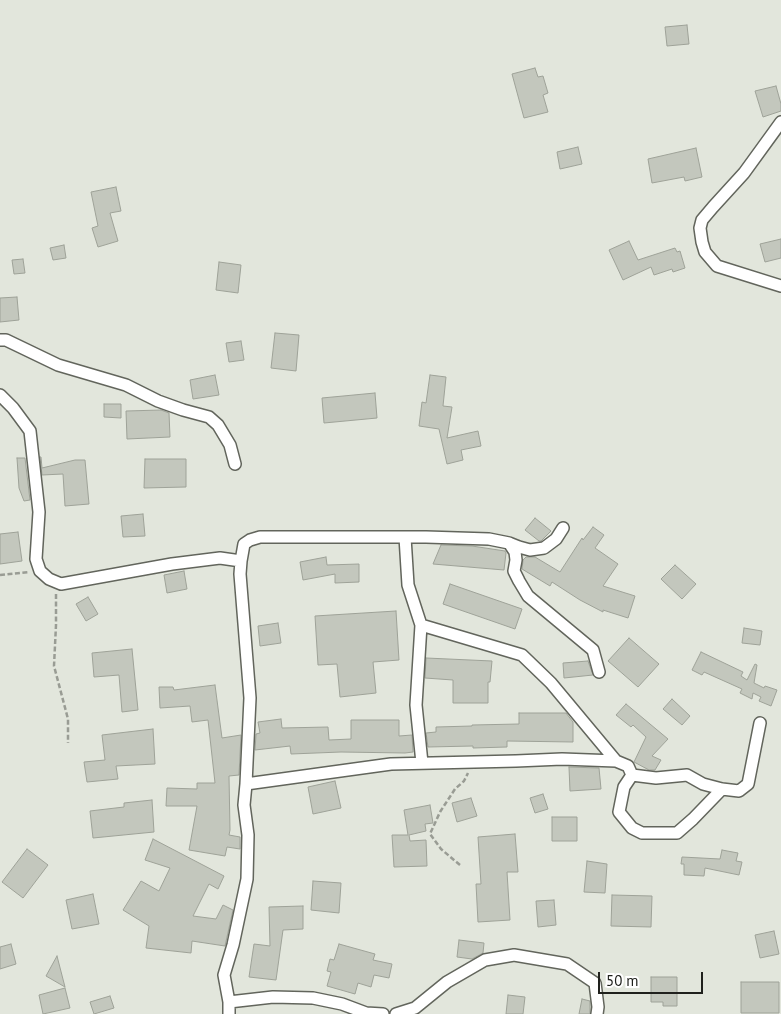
<!DOCTYPE html>
<style>
body{margin:0}
#map{position:relative;width:781px;height:1014px;overflow:hidden;background:#e2e6dc;font-family:"PT Sans",sans-serif}
canvas{display:block}
.scale{position:absolute;left:598px;top:972px;width:105px;height:22px;box-sizing:border-box;border:2px solid #20211d;border-top:0;padding-left:6px;font-size:15px;line-height:18px;white-space:nowrap;color:#20211d;-webkit-text-stroke:4px #fff;paint-order:stroke}
</style>
<div id="map">
<canvas width="781" height="1014"></canvas>
<div class="scale">50 m</div>
</div>
<script>
const context = document.querySelector('canvas').getContext('2d');
context.lineJoin = 'round';
function fillPath(path, color) { context.fillStyle = color; context.fill(path, 'evenodd'); }
const poly = rows => new Path2D(rows.map(r => 'M' + r).join(''));
function stroke(path, color, width, dash) { context.strokeStyle = color; context.lineWidth = width; context.lineCap = dash ? 'butt' : 'round'; context.setLineDash(dash || []); context.stroke(path); }
const building = poly([
 [687,25,689,44,667,46,665,27,687,25],
 [535,68,538,77,543,76,548,93,543,95,548,112,524,118,512,74,535,68],
 [776,86,781,104,781,111,763,117,755,91,776,86],
 [578,147,582,164,560,169,557,152,578,147],
 [696,148,702,177,685,181,684,177,652,183,648,159,696,148],
 [116,187,121,211,110,213,118,241,98,247,92,228,98,226,91,192,116,187],
 [781,239,781,258,765,262,760,244,781,239],
 [629,241,638,260,675,248,677,252,680,251,685,268,673,272,672,269,654,275,651,267,623,280,609,250,629,241],
 [64,245,66,258,53,260,50,248,64,245],
 [23,259,25,273,14,274,12,260,23,259],
 [219,262,241,265,238,293,216,290,219,262],
 [17,297,19,320,0,322,0,298,17,297],
 [275,333,299,335,296,371,271,368,275,333],
 [241,341,244,360,229,362,226,343,241,341],
 [215,375,219,395,193,399,190,380,215,375],
 [430,375,446,377,443,406,452,407,447,438,478,431,481,446,461,450,463,460,447,464,439,429,419,426,422,402,426,403,430,375],
 [375,393,377,418,324,423,322,398,375,393],
 [104,404,121,404,121,418,104,417,104,404],
 [161,410,169,413,170,437,127,439,126,411,161,410],
 [40,457,41,457,42,468,75,460,85,460,89,504,65,506,63,474,42,475,40,457],
 [17,458,25,458,30,500,24,501,19,488,17,458],
 [145,459,186,459,186,487,144,488,145,459],
 [143,514,145,536,123,537,121,516,143,514],
 [535,518,551,531,541,541,539,541,525,530,535,518],
 [593,527,604,535,595,548,618,564,603,586,635,596,628,618,603,610,603,612,580,600,552,582,550,586,522,569,523,560,526,557,535,557,560,572,582,538,583,540,593,527],
 [18,532,22,561,0,564,0,534,18,532],
 [441,545,472,546,505,551,506,553,504,570,433,564,441,545],
 [326,557,327,565,359,564,359,582,335,583,335,574,303,580,300,562,326,557],
 [675,565,696,584,682,599,661,579,675,565],
 [184,571,187,589,167,593,164,575,184,571],
 [450,584,522,609,515,629,443,604,450,584],
 [88,597,98,614,86,621,76,604,88,597],
 [396,611,399,660,373,662,376,693,340,697,337,664,318,665,315,616,396,611],
 [278,623,281,643,260,646,258,626,278,623],
 [744,628,762,631,760,645,742,643,744,628],
 [629,638,659,664,638,687,608,661,629,638],
 [132,649,138,710,122,712,119,675,94,677,92,653,132,649],
 [701,652,743,672,741,676,747,680,755,664,757,665,754,683,764,688,765,686,777,690,771,706,759,701,761,697,753,693,752,699,740,693,742,689,704,672,702,675,692,670,701,652],
 [426,658,492,661,490,682,488,682,488,703,453,703,453,680,425,678,426,658],
 [588,661,593,675,564,678,563,663,588,661],
 [215,685,222,738,241,735,239,775,229,776,230,830,229,835,240,837,240,849,227,847,225,856,189,850,197,806,166,806,167,788,197,789,197,783,215,783,208,720,192,722,190,706,160,708,159,687,173,687,174,690,215,685],
 [672,699,690,716,682,725,663,709,672,699],
 [626,704,668,739,652,756,661,760,655,770,649,770,634,762,646,737,633,725,631,727,616,715,626,704],
 [519,713,566,713,573,722,573,742,507,741,507,747,473,748,473,746,428,747,426,733,436,732,436,727,472,726,472,725,519,724,519,713],
 [281,719,282,728,328,727,329,740,351,739,351,720,399,720,399,736,412,735,413,752,405,753,341,752,291,754,290,746,255,750,256,734,260,733,258,722,281,719],
 [153,729,155,764,116,766,118,779,87,782,84,762,105,760,102,735,153,729],
 [569,767,599,768,601,789,570,791,569,767],
 [335,781,341,808,313,814,308,787,335,781],
 [543,794,548,809,535,813,530,798,543,794],
 [471,798,477,816,457,822,452,803,471,798],
 [152,800,154,832,93,838,90,811,124,807,124,803,152,800],
 [430,805,433,823,425,824,426,831,409,835,410,841,426,840,427,866,394,867,392,835,408,835,404,810,430,805],
 [552,817,577,817,577,841,552,841,552,817],
 [515,834,518,872,507,872,510,920,478,922,476,884,481,884,478,837,515,834],
 [153,839,224,876,218,889,209,884,193,916,216,919,223,905,233,910,225,946,192,941,191,953,146,948,149,926,123,910,141,881,159,891,170,868,145,860,153,839],
 [27,849,48,865,23,898,2,882,27,849],
 [722,850,738,853,736,861,742,862,739,875,705,868,704,876,684,875,684,864,681,864,682,857,720,859,722,850],
 [587,861,607,864,605,893,584,892,587,861],
 [313,881,341,883,339,913,311,910,313,881],
 [93,894,99,924,72,929,66,900,93,894],
 [612,895,652,896,651,927,611,926,612,895],
 [554,900,556,925,538,927,536,901,554,900],
 [303,906,303,929,283,930,276,980,249,977,254,944,270,946,269,907,303,906],
 [774,931,779,954,760,958,755,935,774,931],
 [459,940,484,943,483,953,472,959,457,957,459,940],
 [11,944,16,964,0,969,0,947,11,944],
 [339,944,375,954,373,960,392,964,389,978,374,975,371,987,358,983,355,994,327,986,331,972,327,971,330,959,334,960,339,944],
 [57,956,65,987,46,976,57,956],
 [651,977,677,977,677,1006,663,1006,663,1002,651,1002,651,977],
 [741,982,779,982,779,1013,741,1013,741,982],
 [65,988,70,1008,43,1014,39,995,65,988],
 [508,995,525,997,523,1014,506,1014,508,995],
 [110,996,114,1008,94,1014,90,1002,110,996],
 [582,999,590,1001,590,1014,579,1014,582,999]
]);
fillPath(building, '#c3c7bd');
stroke(building, '#9ea298', 1);
const minor = poly([
 [781,122,744,173,713,207,702,220,700,228,702,242,705,252,717,266,781,286],
 [0,340,6,340,58,365,126,385,158,401,183,410,209,417,218,425,230,445,235,464],
 [0,395,13,408,30,431,39,512,36,559,40,571,49,579,61,584,172,564,220,558,241,561],
 [405,537,408,585,421,625,416,705,422,763],
 [509,543,515,552,516,560,514,571,519,581,528,596,593,650,599,672],
 [421,625,522,655,551,683,616,761],
 [632,775,624,787,619,812,632,828,642,833,677,833,693,819,722,789],
 [246,784,250,698,240,574,241,561,244,544,250,540,260,537,426,537,489,539,509,543,519,547,530,550,544,548,556,539,563,528],
 [229,1002,273,997,313,998,342,1004,366,1013,383,1014],
 [229,1014,229,1002,224,975,233,945,247,879,248,835,244,805,246,784,391,764,516,761,562,759,616,761,628,766,632,775,656,778,687,775,703,784,722,789,739,791,748,784,760,723],
 [396,1014,415,1008,447,982,485,960,514,955,567,964,595,983,598,1007,597,1014]
]);
stroke(minor, '#62655c', 14);
stroke(poly([
 [0,575,29,572],
 [56,594,56,625,54,666,68,719,68,743],
 [460,865,441,849,430,834,440,812,455,789,464,781,468,773]
]), '#999c94', 2.5, [5, 2.5]);
stroke(minor, '#fff', 11);
</script>
